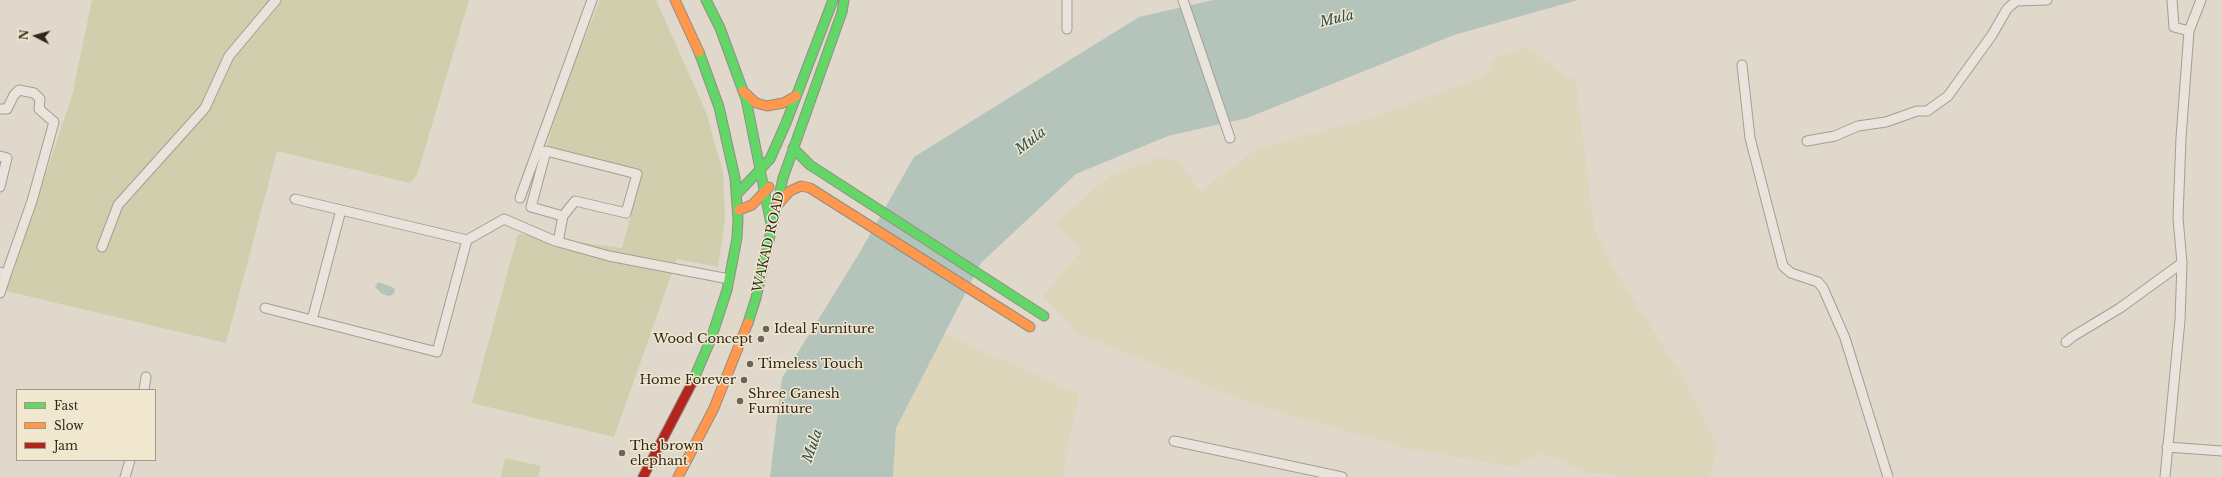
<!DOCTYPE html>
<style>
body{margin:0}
#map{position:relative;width:2222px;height:477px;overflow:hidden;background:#e0d8ca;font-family:"Libre Baskerville",serif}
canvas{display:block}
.legend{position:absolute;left:16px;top:389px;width:140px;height:72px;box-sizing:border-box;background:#f1e7cf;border:1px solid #a49a88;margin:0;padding:5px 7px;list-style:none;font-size:12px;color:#31271d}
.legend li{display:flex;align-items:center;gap:8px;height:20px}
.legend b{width:20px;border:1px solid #a49a88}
.north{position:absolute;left:16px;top:16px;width:40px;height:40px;-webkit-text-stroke:3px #f1e7cf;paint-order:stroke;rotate:276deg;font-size:11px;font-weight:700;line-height:16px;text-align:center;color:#31271d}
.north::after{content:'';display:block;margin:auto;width:14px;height:18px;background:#31271d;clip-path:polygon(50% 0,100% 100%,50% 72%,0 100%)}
</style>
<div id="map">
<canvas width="2222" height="477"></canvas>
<ul class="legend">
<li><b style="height:5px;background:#63d668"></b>Fast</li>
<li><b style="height:5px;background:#ff974d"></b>Slow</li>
<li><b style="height:5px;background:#b3261e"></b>Jam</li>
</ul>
<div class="north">N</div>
</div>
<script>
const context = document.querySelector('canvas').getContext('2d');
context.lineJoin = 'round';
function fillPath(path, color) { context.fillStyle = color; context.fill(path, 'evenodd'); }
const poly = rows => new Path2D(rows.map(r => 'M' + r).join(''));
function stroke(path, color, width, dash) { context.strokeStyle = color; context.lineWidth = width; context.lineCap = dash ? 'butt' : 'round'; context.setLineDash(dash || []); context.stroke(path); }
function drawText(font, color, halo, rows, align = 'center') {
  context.font = font + ' "Libre Baskerville",serif'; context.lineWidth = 3; context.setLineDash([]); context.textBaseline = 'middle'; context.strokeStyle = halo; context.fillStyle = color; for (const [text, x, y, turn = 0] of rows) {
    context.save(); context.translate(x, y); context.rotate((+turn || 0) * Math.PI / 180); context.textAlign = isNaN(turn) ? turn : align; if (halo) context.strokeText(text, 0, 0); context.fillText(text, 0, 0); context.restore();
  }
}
fillPath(poly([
 [1524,47,1536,52,1545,61,1576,82,1594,227,1607,257,1684,379,1718,449,1709,477,1628,477,1585,472,1542,453,1513,467,1405,448,1252,404,1078,334,1043,296,1082,249,1054,224,1112,174,1158,158,1177,160,1201,191,1257,149,1372,117,1485,76,1494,58],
 [941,332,1079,394,1062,477,889,477,893,426]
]), '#ded6bb');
fillPath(poly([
 [92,0,469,0,417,175,410,183,277,151,226,343,6,291,72,96],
 [600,0,656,0,706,112,723,172,725,219,718,267,677,259,614,437,472,403,518,234,622,248,642,172,547,147,558,104],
 [505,458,541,466,538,477,501,477]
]), '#cfcead');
fillPath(poly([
 [1213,0,1578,0,1454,35,1247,118,1168,136,1076,174,981,263,896,428,893,477,770,477,782,378,857,257,914,157,1139,17],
 [378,282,392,287,395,289,394,294,389,296,382,294,375,287]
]), '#b5c4bb');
const street = poly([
 [1183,0,1230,138],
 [2172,0,2174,27,2189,31,2201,0],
 [1067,29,1067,0],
 [1742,65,1750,138,1783,266,1791,273,1818,282,1823,288,1845,338,1888,477],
 [0,109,7,109,14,95,19,90,34,93,40,99,39,109,54,122,32,201,6,275],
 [1807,141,1835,136,1858,126,1886,122,1917,111,1927,111,1948,96,1992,35,2007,9,2016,1,2047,0],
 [0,156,7,158,0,187],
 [520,198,592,0],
 [467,240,504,219,555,241,609,256,729,279],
 [558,242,563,216,575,201,626,213,637,174,546,151,531,207,563,216],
 [102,247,118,205,205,108,229,56,276,0],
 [0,272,6,275,0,293],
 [265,308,437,352,467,240,295,199],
 [312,320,341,210],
 [2066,342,2072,337,2120,308,2182,263],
 [144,390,146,377],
 [1174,441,1342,477],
 [2167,447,2222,451],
 [125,477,130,460],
 [2165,477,2180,320,2182,263,2178,218,2181,138,2189,31]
]);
const fast = poly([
 [706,0,720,28,746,99,771,224],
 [793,148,810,165,1044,316],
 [737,194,770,159,786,123,833,0],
 [748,323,756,298,783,178,842,12,844,0],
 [692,383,711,339,727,290,737,238,738,219,735,178,719,107,699,52]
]);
const slow = poly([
 [675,0,699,52],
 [743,91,756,103,767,106,783,103,796,96],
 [776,207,790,191,801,186,810,188,1030,327],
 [739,210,752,205,769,187],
 [678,477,714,408,748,323]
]);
const jam = poly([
 [643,477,692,383]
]);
stroke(street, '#a59d93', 11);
stroke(fast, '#948d84', 11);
stroke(slow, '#948d84', 11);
stroke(jam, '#948d84', 11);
stroke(street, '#e8e4db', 9);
stroke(fast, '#63d668', 9);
stroke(slow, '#ff974d', 9);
stroke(jam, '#b3261e', 9);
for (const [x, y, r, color] of [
 [766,329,4,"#6e655a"],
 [761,339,4,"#6e655a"],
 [750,364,4,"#6e655a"],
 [744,380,4,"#6e655a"],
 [740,401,4,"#6e655a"],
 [622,453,4,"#6e655a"]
]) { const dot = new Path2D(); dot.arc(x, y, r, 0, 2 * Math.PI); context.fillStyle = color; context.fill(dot); stroke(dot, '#f1e7cf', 1.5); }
drawText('13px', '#31271d', '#f1e7cf', [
 ["WAKAD ROAD",769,242,-77]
]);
drawText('13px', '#31271d', '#f1e7cf', [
 ["Ideal Furniture",774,329],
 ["Wood Concept",753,339,"right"],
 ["Timeless Touch",758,364],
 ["Home Forever",736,380,"right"],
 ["Shree Ganesh",748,394],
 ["Furniture",748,409],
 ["The brown",630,446],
 ["elephant",630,461]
], 'left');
drawText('italic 14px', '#2e504d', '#f1e7cf', [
 ["Mula",1337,19,-13],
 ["Mula",1031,141,-38],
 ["Mula",813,446,-71]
]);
</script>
